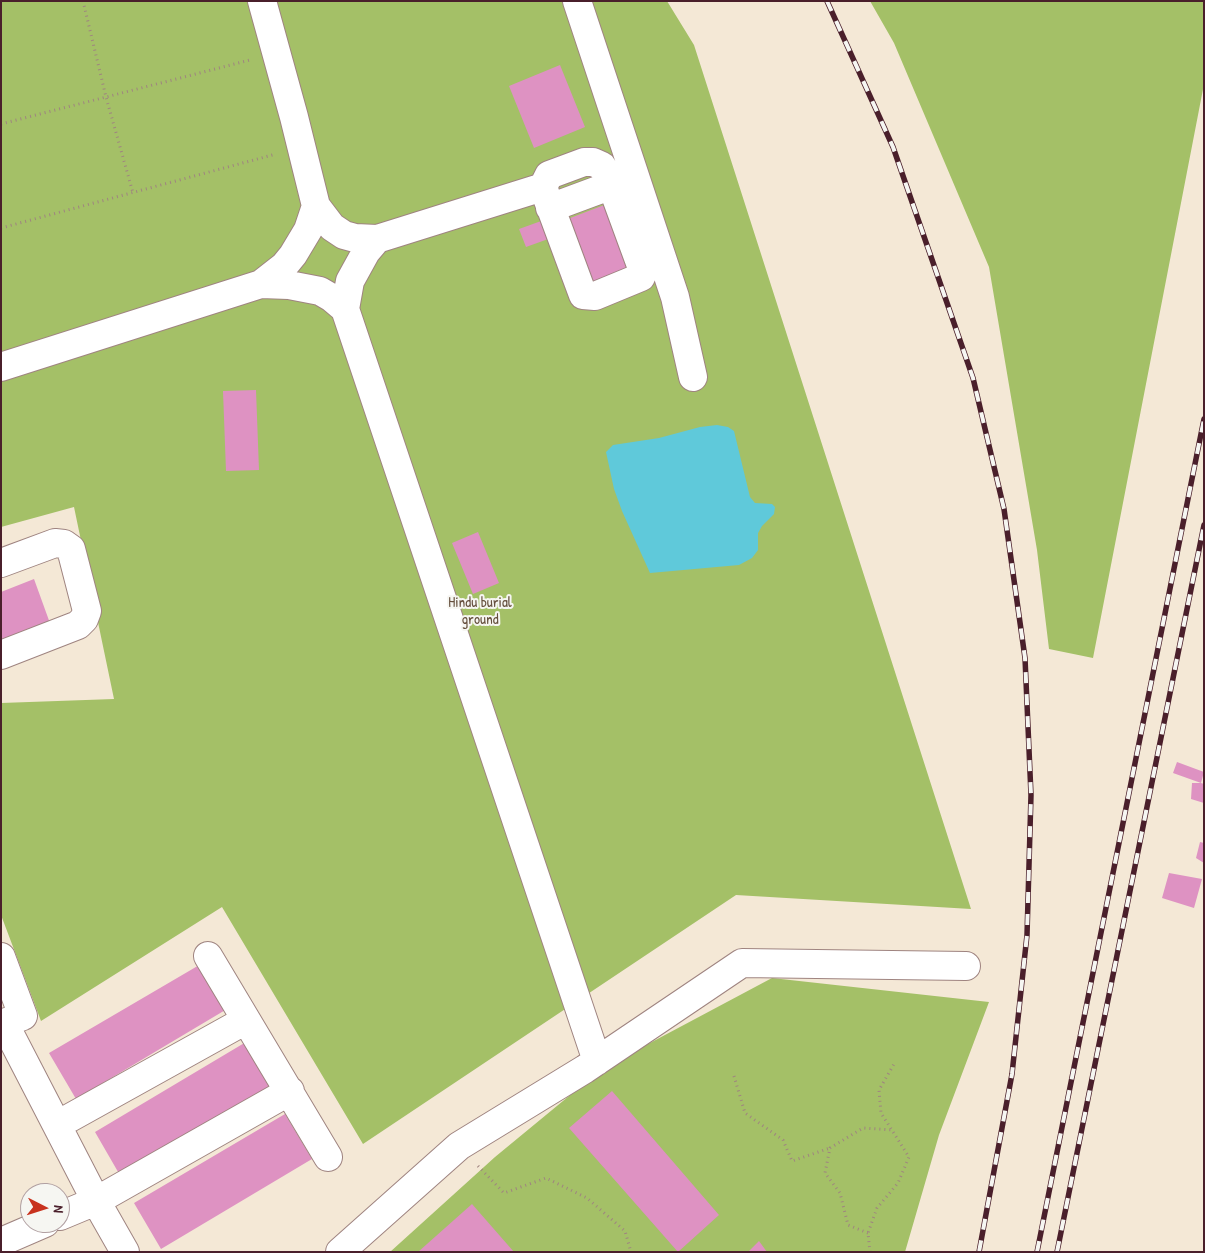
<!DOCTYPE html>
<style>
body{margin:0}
#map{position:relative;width:1205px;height:1253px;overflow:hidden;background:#f4e8d6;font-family:"Patrick Hand",sans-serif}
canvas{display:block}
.frame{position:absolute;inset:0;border:2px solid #4a1f2b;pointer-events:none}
.north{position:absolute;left:20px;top:1183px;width:50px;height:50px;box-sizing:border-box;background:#f6f6f2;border:1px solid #b1a0a2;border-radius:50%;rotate:95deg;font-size:14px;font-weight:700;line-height:20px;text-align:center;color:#4a1f2b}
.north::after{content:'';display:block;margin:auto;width:18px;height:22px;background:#c8321e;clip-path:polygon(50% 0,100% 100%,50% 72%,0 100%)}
</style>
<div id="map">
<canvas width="1205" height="1253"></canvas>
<div class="frame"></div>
<div class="north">N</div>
</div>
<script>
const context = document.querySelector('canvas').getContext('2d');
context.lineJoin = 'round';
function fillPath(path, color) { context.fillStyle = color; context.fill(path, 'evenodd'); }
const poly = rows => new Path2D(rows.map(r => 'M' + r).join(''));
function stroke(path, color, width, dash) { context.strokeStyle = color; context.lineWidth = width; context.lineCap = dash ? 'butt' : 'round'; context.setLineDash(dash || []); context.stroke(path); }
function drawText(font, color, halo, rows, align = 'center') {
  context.font = font + ' "Patrick Hand",sans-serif'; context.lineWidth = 4; context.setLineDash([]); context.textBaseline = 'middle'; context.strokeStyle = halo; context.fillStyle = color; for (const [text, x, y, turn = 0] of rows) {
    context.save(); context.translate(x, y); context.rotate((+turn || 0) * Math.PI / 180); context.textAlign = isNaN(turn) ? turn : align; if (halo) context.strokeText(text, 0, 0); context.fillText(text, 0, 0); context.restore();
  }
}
fillPath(poly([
 [1,1,667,1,694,45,971,909,736,895,363,1144,222,907,41,1021,1,915,1,703,114,699,74,507,1,527],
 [870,1,1204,1,1204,84,1093,658,1049,649,1037,550,989,267,894,43],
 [772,978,989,1002,939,1135,905,1252,390,1252,495,1157,603,1068]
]), '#a4c067');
fillPath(poly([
 [717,425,728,427,734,431,750,497,755,503,772,504,775,507,774,514,762,526,758,533,758,550,752,558,739,565,650,573,622,511,614,489,606,452,613,445,659,438,700,427]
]), '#5fc9da');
fillPath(poly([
 [560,65,585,127,534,148,509,86],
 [612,202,637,269,590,287,565,220],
 [544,220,551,238,526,247,519,229],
 [256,390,259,470,226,471,223,391],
 [478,532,499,583,473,594,452,543],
 [34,579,51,626,1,644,1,592],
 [1177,762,1204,772,1201,783,1204,784,1204,803,1191,799,1192,783,1201,783,1173,773],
 [1200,842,1204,843,1204,863,1196,858],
 [1169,873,1202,879,1194,908,1162,898],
 [201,964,227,1009,76,1099,49,1053],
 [246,1042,272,1088,121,1177,95,1132],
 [612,1091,719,1215,678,1252,569,1128],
 [285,1114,312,1159,161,1249,134,1203],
 [472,1204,514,1252,418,1252],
 [759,1241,767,1252,749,1252,749,1251]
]), '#de92c2');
const minor = poly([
 [262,1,294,117,316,206,332,227,344,235,355,238,377,239,543,187,549,175,584,162,593,162,602,166,610,181,643,271,641,277,595,296,583,295,543,187],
 [577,1,675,297,693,377],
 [550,208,612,185],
 [377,239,366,252,350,281,345,309,597,1061],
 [261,284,284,266,293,255,308,230,316,206],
 [1,367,261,284,289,285,320,291,332,298,345,309],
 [1,563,55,543,64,544,71,549,87,611,84,619,78,625,1,655],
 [208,956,328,1157],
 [1,957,23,1016,1,1024],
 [4,1023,96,1201,125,1252],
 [57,1125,246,1020],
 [60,1216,96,1201,290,1091],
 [1,1242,45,1223],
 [340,1252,459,1146,585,1069,742,963,966,966]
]);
stroke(minor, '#9f8480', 30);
stroke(poly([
 [83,1,106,97,133,193],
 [1,124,250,60],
 [1,228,276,154],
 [734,1076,745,1113,783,1140,792,1161,830,1148],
 [478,1166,504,1193,546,1178,587,1198,625,1231,631,1252],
 [868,1233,848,1225,840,1193,825,1173,830,1148,863,1128,893,1130],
 [870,1252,868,1233,877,1208,898,1183,909,1157,881,1113,879,1090,894,1064]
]), '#9f8480', 3, [1, 4]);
stroke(minor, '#fff', 28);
const rail = poly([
 [827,1,893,147,973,378,1004,509,1025,658,1031,795,1027,935,1012,1074,979,1252],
 [1037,1252,1204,419],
 [1057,1252,1204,525]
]);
stroke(rail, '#4a1f2b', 5.5);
stroke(rail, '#f6f6f2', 4, [11]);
drawText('15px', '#654f3d', '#f6f6f2', [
 ["Hindu burial",480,603],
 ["ground",480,620]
]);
</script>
